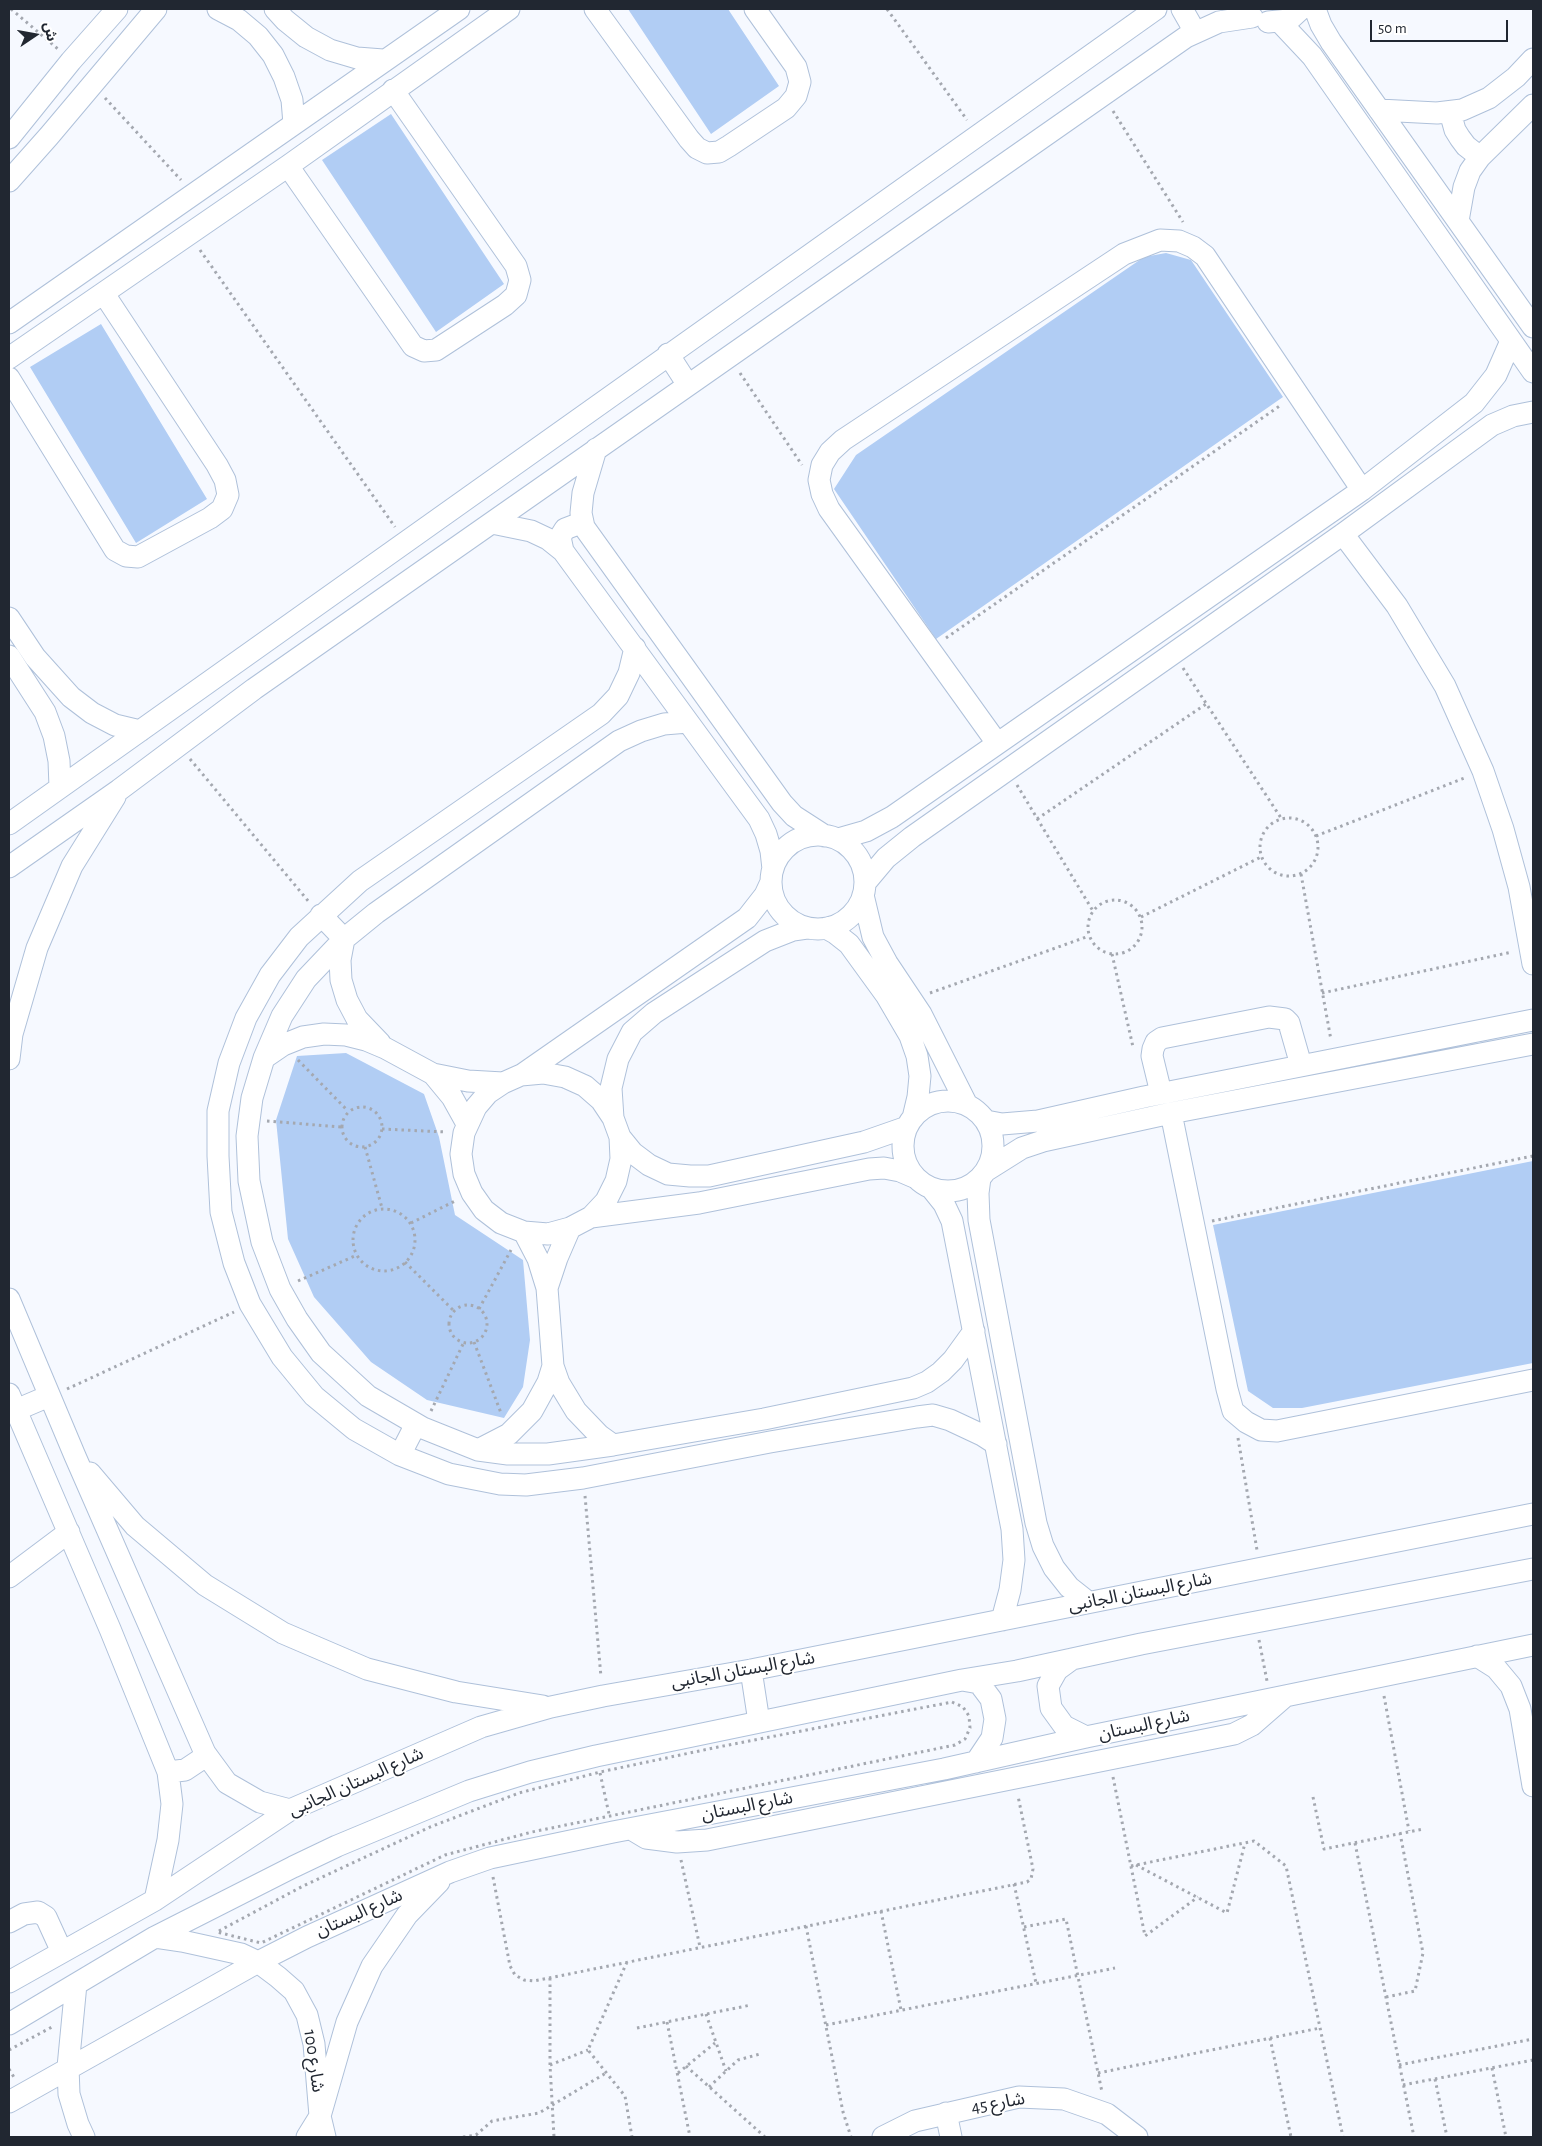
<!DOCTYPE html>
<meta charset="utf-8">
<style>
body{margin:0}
#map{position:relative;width:1542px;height:2146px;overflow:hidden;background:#f6f9ff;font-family:"Alegreya Sans","Noto Sans Arabic",sans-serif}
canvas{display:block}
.frame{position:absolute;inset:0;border:10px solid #212731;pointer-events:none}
.north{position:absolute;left:10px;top:10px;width:50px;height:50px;-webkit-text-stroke:4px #fff;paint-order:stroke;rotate:78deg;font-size:14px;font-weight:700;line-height:20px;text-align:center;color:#212731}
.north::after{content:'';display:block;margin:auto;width:18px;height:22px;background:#212731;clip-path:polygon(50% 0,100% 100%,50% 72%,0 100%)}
.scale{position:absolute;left:1370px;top:20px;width:138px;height:22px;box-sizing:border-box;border:2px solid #212731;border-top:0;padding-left:6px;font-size:15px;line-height:18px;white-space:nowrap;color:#212731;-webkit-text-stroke:4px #fff;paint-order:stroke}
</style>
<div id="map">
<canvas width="1542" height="2146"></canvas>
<div class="frame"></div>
<div class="north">ش</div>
<div class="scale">50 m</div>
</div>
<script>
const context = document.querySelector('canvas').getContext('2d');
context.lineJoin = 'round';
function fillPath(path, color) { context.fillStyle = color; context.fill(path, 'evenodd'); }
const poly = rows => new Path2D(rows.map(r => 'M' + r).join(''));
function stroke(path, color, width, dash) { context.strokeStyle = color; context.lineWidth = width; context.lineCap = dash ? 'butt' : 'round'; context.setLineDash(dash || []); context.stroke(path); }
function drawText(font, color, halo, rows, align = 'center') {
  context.font = font + ' "Alegreya Sans","Noto Sans Arabic",sans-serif'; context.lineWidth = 4; context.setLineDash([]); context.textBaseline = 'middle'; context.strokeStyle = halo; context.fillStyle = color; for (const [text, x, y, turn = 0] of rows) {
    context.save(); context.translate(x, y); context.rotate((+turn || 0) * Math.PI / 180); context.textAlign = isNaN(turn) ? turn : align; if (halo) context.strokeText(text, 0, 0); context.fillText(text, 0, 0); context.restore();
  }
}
fillPath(poly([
 [628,9,728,9,779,86,711,134],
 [391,114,504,284,436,332,322,160],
 [1166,253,1191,260,1283,397,936,639,834,489,856,455,1144,257],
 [101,324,207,499,136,543,30,367],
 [346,1053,424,1094,439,1137,455,1215,523,1260,530,1340,523,1387,504,1418,427,1400,371,1362,314,1297,288,1239,276,1120,297,1056],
 [1533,1161,1533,1363,1302,1408,1273,1408,1248,1391,1213,1225]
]), '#b1cdf4');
const minor = poly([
 [218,9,239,20,258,36,273,55,284,77,292,100,294,124],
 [275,9,285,20,306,37,330,50,357,58,383,60],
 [595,9,689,139,697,148,707,153,719,152,729,146,786,108,796,96,800,82,796,67,755,9],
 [1182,9,1190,23,1193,33],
 [1315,9,1321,25,1331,42,1533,327],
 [1268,22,1289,20,1301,9],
 [1280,22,1312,56,1533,372],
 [1379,110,1437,113,1462,110,1489,98,1516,77,1533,59],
 [1450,112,1455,130,1460,138,1466,146,1480,157],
 [9,138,71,61,117,9],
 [288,166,413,346,424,351,436,350,505,305,516,295,520,280,516,266,393,90],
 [9,181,49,136,156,9],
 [1458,221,1464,187,1470,171,1480,157,1533,105],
 [9,323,459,9],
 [668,354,688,385],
 [9,358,288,166,509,9],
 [9,378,115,550,126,556,138,557,210,518,222,509,228,495,225,480,217,465,104,294],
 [596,449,583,493,581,513,584,527,782,803,794,816,825,836],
 [492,523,531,531,548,539,563,551,759,819,766,834,771,851,773,869],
 [1343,534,1397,606,1445,686,1483,771,1503,829,1519,887,1533,964],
 [563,551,560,537,565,529,578,524,584,527],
 [9,618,35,657,71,697,92,713,115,725,140,731],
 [635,648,629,673,618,696,601,714,360,881,299,937,270,975,246,1018,229,1063,218,1111,218,1156,221,1212,234,1263,250,1304,282,1357,314,1396,354,1429,400,1455,449,1474,500,1484,526,1485,583,1478,770,1442,917,1417,933,1415,950,1420,982,1435,996,1444],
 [9,656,45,712,54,736,59,761,60,787],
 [688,722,664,724,641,731,619,741,376,913,344,939,306,979,282,1016,264,1058,252,1098,247,1136,249,1181,262,1242,280,1289,297,1319,321,1353,368,1396,423,1428,478,1450,508,1454,548,1454,613,1445,764,1419,913,1388,927,1382,941,1372,953,1360,974,1331],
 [997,743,829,509,822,494,819,480,822,465,830,452,843,440,1124,254,1160,240,1179,241,1193,247,1205,256,1362,490],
 [9,824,1156,9],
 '771 882a47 47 0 1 1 94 0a47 47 0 1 1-94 0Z',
 [838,839,866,831,892,817,1362,490,1474,403,1496,375,1511,341],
 [9,867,119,790,254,689,1186,37,1219,22,1252,17],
 [865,883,886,858,912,837,1343,534,1492,425,1513,416,1533,412],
 [863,895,873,937,887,963,921,1014,967,1105],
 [321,915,344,939,340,960,341,980,347,1000,357,1019,380,1043],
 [826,928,835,933,849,944,886,995,910,1036,917,1056,920,1076,918,1097,913,1118],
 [264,1058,283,1045,303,1037,324,1034,346,1035,366,1040,385,1048,433,1074,468,1081,503,1083],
 [9,1059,12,1034,37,948,72,866,115,797],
 [433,1074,452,1097,467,1124],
 [523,1074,747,918,765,895,771,882],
 [1161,1093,1152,1056,1153,1049,1156,1042,1162,1038,1269,1017,1285,1019,1289,1023,1301,1065],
 '903 1146a45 45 0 1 1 90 0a45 45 0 1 1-90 0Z',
 [1171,1113,1227,1389,1233,1411,1246,1422,1261,1430,1277,1431,1533,1380],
 [613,1118,601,1100,585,1086,565,1077,543,1073,521,1075,503,1083,488,1093,476,1107,464,1133,461,1154,464,1174,472,1193,484,1210,501,1223,524,1232,548,1234,570,1228,591,1217,606,1201,616,1181,621,1159,620,1137,613,1118,611,1088,618,1059,632,1032,654,1013,765,941,793,930,807,928],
 [986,1121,1002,1124,1038,1121,1144,1097,1533,1020],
 [620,1137,633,1153,649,1165,668,1174,690,1176,709,1176,864,1142,907,1127],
 [987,1170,1022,1148,1043,1141,1171,1113,1533,1044],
 [980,1178,978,1193,979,1220,1036,1523,1043,1546,1054,1568,1069,1587,1088,1602],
 [932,1189,944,1204,952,1221,1012,1529,1014,1560,1010,1590,1002,1620],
 [591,1217,699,1203,869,1169,884,1168,900,1171,914,1177],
 [524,1232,538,1259,547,1288,553,1366,559,1383,576,1411,599,1435,613,1445],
 [547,1288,557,1258,570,1228],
 [9,1299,75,1456,205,1753,227,1783,260,1802,290,1810],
 [9,1394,110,1629,168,1772,172,1804,168,1840,155,1900],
 [9,1413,49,1396],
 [478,1450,509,1434,532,1411,548,1382,553,1366],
 [400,1455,416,1424],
 [90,1473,135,1526,205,1585,283,1633,367,1669,456,1692,543,1706],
 [9,1577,69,1532],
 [1477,1656,1496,1668,1511,1686,1520,1709,1533,1786],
 [1072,1659,1057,1670,1048,1686,1051,1708,1064,1726,1086,1737],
 [751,1670,759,1722],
 [962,1680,979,1683,991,1699,995,1719,992,1738,976,1762],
 [168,1772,185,1770,200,1760,205,1753],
 [631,1829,646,1838,677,1842,707,1840,1234,1734,1252,1725,1283,1698],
 [9,1922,24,1914,38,1912,46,1917,62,1952],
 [155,1937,182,1941,241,1954,258,1962,278,1977,294,1991,307,2015,314,2044,320,2116,325,2137],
 [9,1982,155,1900,290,1810,481,1727,551,1707,603,1696,751,1670,1533,1514],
 [76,1984,68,2067,69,2094,78,2124,84,2137],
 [9,2024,155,1937,293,1867,337,1846,469,1791,530,1772,596,1756,962,1680,1017,1671,1141,1644,1533,1569],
 [9,2102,258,1962,307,1937,450,1872,490,1858,613,1832,944,1769,1086,1737,1533,1645],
 [946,2113,951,2137],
 [307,2137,320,2116,347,2022,372,1966,407,1915,439,1882],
 [883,2137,915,2121,1019,2097,1064,2099,1107,2114,1137,2137]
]);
stroke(minor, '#afc1da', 23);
stroke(poly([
 [11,9,58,49],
 [887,9,967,120],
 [105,98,181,180],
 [1113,111,1183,222],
 [200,250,395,527],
 [740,373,802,465],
 [946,638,1281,405],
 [1183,668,1281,818],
 [190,759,309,902],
 [1017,785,1093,911],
 '1260 847a29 29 0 1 1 58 0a29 29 0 1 1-58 0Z',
 [1037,819,1206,704],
 [1316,836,1467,777],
 [1301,874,1331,1040],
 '1088 927a27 27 0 1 1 54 0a27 27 0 1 1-54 0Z',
 [1141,917,1261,857],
 [1112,954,1133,1047],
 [930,993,1089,936],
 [1322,993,1512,952],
 [298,1060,348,1111],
 '342 1127a20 20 0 1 1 40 0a20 20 0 1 1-40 0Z',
 [267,1121,341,1127],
 [382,1129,446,1132],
 [365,1147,382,1208],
 '353 1240a31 31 0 1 1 62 0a31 31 0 1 1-62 0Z',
 [1212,1221,1533,1156],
 [411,1223,455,1201],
 [405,1262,454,1311],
 [298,1281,357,1255],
 '449 1324a19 19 0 1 1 38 0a19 19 0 1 1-38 0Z',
 [479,1309,511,1250],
 [474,1342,501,1413],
 [67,1389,234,1312],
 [431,1411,464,1342],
 [1238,1438,1257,1550],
 [585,1496,601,1677],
 [1259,1640,1267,1681],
 [1384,1696,1409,1831],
 [952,1702,963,1707,969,1716,970,1728,965,1739,955,1745,532,1832,445,1855,261,1943,217,1932,303,1886,430,1827,519,1793,600,1772,718,1747,952,1702],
 [600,1773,609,1814],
 [1113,1777,1145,1936,1198,1897],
 [1313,1797,1324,1849,1423,1829],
 [1355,1843,1414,2137],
 [681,1860,700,1947],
 [1136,1865,1227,1913,1245,1843],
 [1131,1866,1254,1841,1286,1866,1343,2137],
 [493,1877,510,1966,515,1975,524,1980,534,1981,1027,1882,1031,1879,1033,1869,1018,1796],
 [1014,1884,1036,1983],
 [881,1911,901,2010],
 [806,1926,843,2112,851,2137],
 [1024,1927,1066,1919,1102,2092],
 [627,1962,588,2050,625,2096,632,2137],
 [550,1978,550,2065,554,2137],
 [1386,1997,1415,1991,1423,1953,1400,1833],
 [706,2014,726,2071],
 [667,2022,690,2137],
 [826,2025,1115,1968],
 [637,2028,751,2005],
 [1270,2038,1291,2137],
 [9,2050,52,2027],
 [550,2065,588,2050],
 [1399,2065,1533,2039],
 [686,2066,765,2137],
 [1492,2068,1506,2137],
 [9,2069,15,2079],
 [678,2073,715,2043],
 [1098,2073,1320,2028],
 [1435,2079,1447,2137],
 [1403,2085,1533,2060],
 [709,2087,738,2060,760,2054],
 [463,2137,476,2135,492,2121,539,2113,606,2073]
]), '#a4a8b0', 3, [2.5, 4]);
stroke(minor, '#fff', 21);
drawText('18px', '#212731', '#fff', [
 ["شارع البستان الجانبى",1140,1592,-11],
 ["شارع البستان الجانبى",743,1670,-10],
 ["شارع البستان",1144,1725,-12],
 ["شارع البستان الجانبى",356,1782,-24],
 ["شارع البستان",747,1806,-11],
 ["شارع البستان",359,1913,-24],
 ["شارع 100",314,2061,82],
 ["شارع 45",998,2103,-10]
]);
</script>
